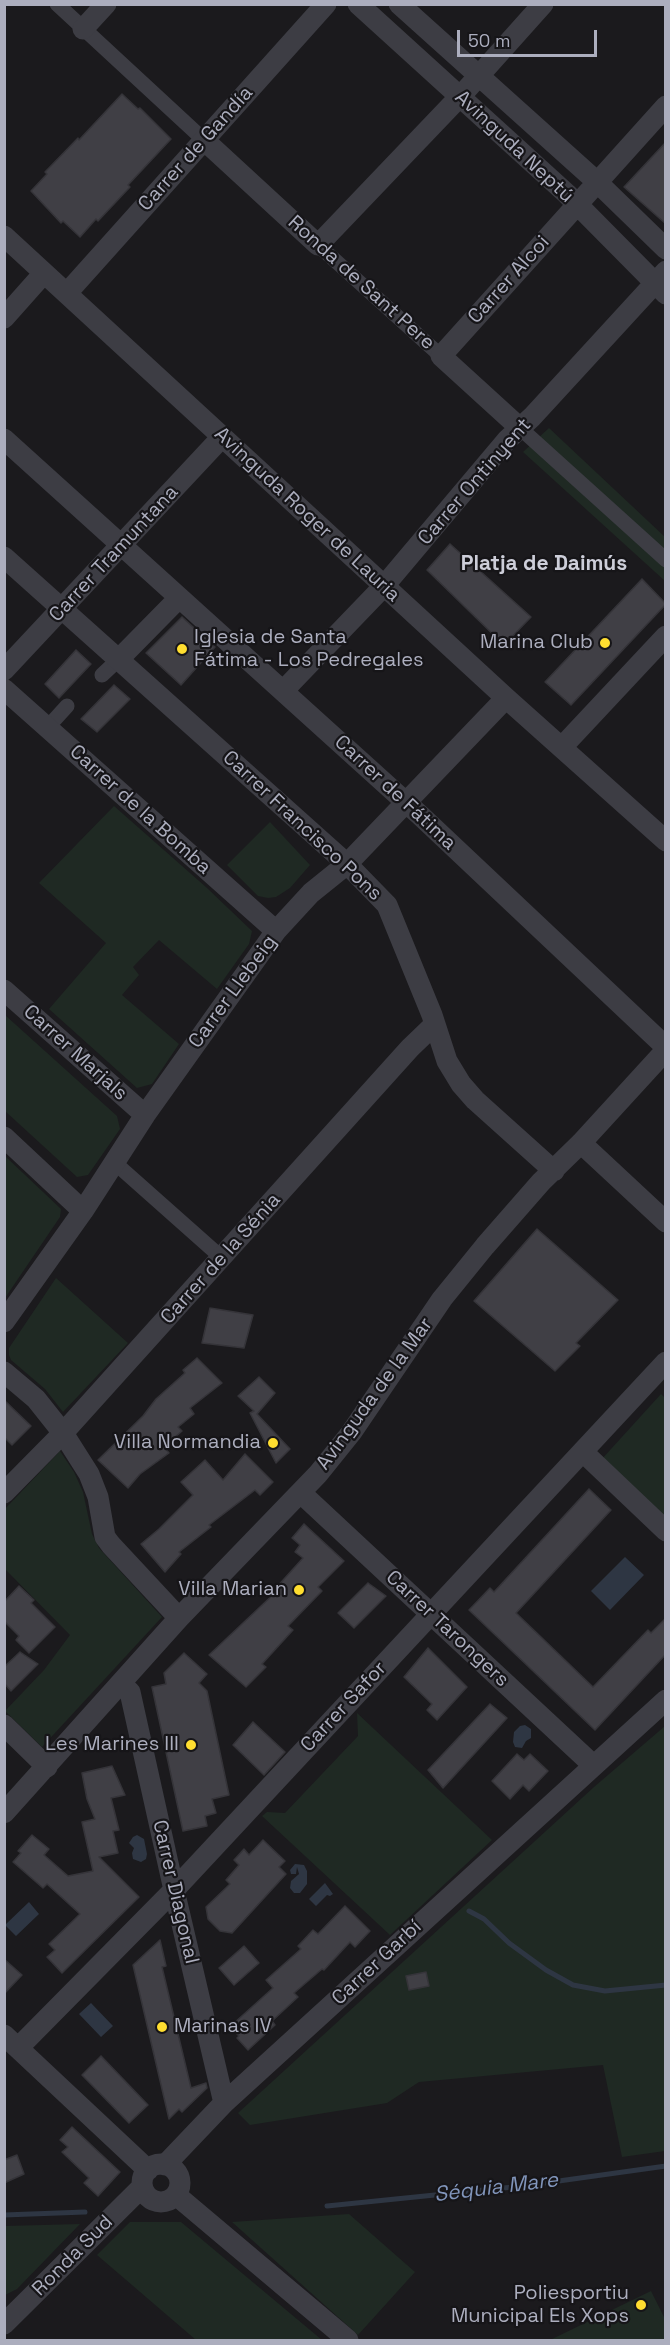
<!DOCTYPE html>
<meta charset="utf-8">
<style>
body{margin:0}
#map{position:relative;width:670px;height:2345px;overflow:hidden;background:#1b1a1d;font-family:"Space Grotesk",sans-serif}
canvas{display:block}
.frame{position:absolute;inset:0;border:6px solid #acaebe;pointer-events:none}
.scale{position:absolute;left:457px;top:30px;width:140px;height:27px;box-sizing:border-box;border:3px solid #acaebe;border-top:0;padding-left:8px;font-size:18px;line-height:21px;white-space:nowrap;color:#acaebe;-webkit-text-stroke:4px #161518;paint-order:stroke}
</style>
<div id="map">
<canvas width="670" height="2345"></canvas>
<div class="frame"></div>
<div class="scale">50 m</div>
</div>
<script>
const context = document.querySelector('canvas').getContext('2d');
context.lineJoin = 'round';
function fillPath(path, color) { context.fillStyle = color; context.fill(path, 'evenodd'); }
const poly = rows => new Path2D(rows.map(r => 'M' + r).join(''));
function stroke(path, color, width, dash) { context.strokeStyle = color; context.lineWidth = width; context.lineCap = dash ? 'butt' : 'round'; context.setLineDash(dash || []); context.stroke(path); }
function drawText(font, color, halo, rows, align = 'center') {
  context.font = font + ' "Space Grotesk",sans-serif'; context.lineWidth = 4.5; context.setLineDash([]); context.textBaseline = 'middle'; context.strokeStyle = halo; context.fillStyle = color; for (const [text, x, y, turn = 0] of rows) {
    context.save(); context.translate(x, y); context.rotate((+turn || 0) * Math.PI / 180); context.textAlign = isNaN(turn) ? turn : align; if (halo) context.strokeText(text, 0, 0); context.fillText(text, 0, 0); context.restore();
  }
}
fillPath(poly([
 [549,428,665,537,665,581,523,452],
 [114,806,207,888,252,931,249,944,217,989,159,940,133,967,139,975,122,995,179,1044,152,1084,137,1088,49,1009,106,943,39,883],
 [270,822,310,865,290,888,276,897,268,898,258,896,227,865],
 [5,1015,117,1116,120,1129,88,1175,77,1177,5,1111],
 [5,1156,61,1209,60,1217,5,1298],
 [56,1278,128,1343,63,1412,45,1389,11,1360,9,1355,9,1348],
 [661,1394,665,1398,665,1521,601,1460],
 [60,1451,74,1472,83,1492,92,1534,99,1548,162,1617,42,1747,5,1711,44,1670,70,1635,5,1569,4,1510],
 [357,1713,492,1840,390,1935,262,1816,267,1812,285,1813,358,1736],
 [665,1726,665,2151,622,2157,603,2065,419,2082,387,2103,250,2125,238,2113,594,1787],
 [349,2214,415,2272,358,2335,232,2222],
 [130,2222,181,2222,322,2340,196,2340,97,2255],
 [80,2224,17,2289,5,2295,5,2226],
 [651,2291,665,2319,665,2340,550,2340]
]), '#1f2923');
fillPath(poly([
 [625,1557,644,1575,610,1610,591,1591],
 [525,1725,531,1729,531,1738,526,1741,522,1748,515,1747,513,1742,514,1732,520,1726],
 [137,1835,144,1839,147,1854,146,1859,141,1862,133,1859,132,1853,134,1848,129,1843,133,1837],
 [295,1864,304,1865,307,1871,307,1884,300,1893,294,1893,290,1888,291,1881,299,1874,297,1867,296,1874,291,1874,290,1870],
 [325,1883,333,1894,330,1896,327,1895,316,1906,309,1899],
 [29,1902,39,1914,16,1936,5,1925],
 [91,2003,113,2026,101,2037,79,2014]
]), '#2e3643');
stroke(poly([
 [469,1911,484,1919,509,1943,546,1970,573,1985,605,1991,666,1985],
 [327,2206,523,2186,666,2166],
 [4,2215,85,2212]
]), '#2e3643', 5);
const building = poly([
 [122,94,138,109,140,108,171,139,128,185,130,187,98,221,96,219,80,237,63,221,61,223,31,191,47,174,45,172,78,138,79,140,122,94],
 [666,142,666,224,624,187,666,142],
 [450,544,531,617,504,645,427,570,450,544],
 [642,579,666,604,571,705,545,682,642,579],
 [182,617,215,647,181,685,146,653,182,617],
 [76,650,91,664,59,698,45,684,76,650],
 [114,685,130,699,97,732,81,719,114,685],
 [537,1229,618,1300,576,1343,580,1346,555,1371,474,1301,537,1229],
 [210,1308,253,1315,244,1348,202,1343,210,1308],
 [197,1358,222,1383,190,1408,194,1414,178,1427,182,1431,164,1447,169,1453,140,1474,128,1488,98,1460,143,1416,156,1399,185,1373,183,1370,197,1358],
 [259,1377,275,1393,257,1414,290,1449,276,1463,250,1413,254,1411,238,1396,259,1377],
 [4,1400,31,1426,12,1445,4,1437,4,1400],
 [245,1454,273,1482,260,1495,255,1490,209,1525,211,1527,179,1552,181,1554,165,1572,141,1544,159,1529,193,1495,181,1482,205,1460,223,1480,245,1454],
 [589,1489,611,1510,516,1613,593,1687,648,1630,651,1633,666,1618,666,1654,595,1730,469,1610,490,1588,494,1592,589,1489],
 [304,1524,344,1561,318,1587,322,1591,288,1626,293,1630,262,1664,266,1667,246,1687,209,1655,277,1591,275,1589,303,1558,295,1552,300,1545,292,1538,304,1524],
 [368,1583,386,1596,354,1628,338,1613,368,1583],
 [19,1586,34,1600,31,1603,55,1627,29,1653,16,1640,19,1636,4,1621,4,1602,19,1586],
 [428,1648,467,1687,437,1720,427,1710,432,1704,404,1677,428,1648],
 [20,1652,38,1664,11,1691,4,1683,4,1667,20,1652],
 [184,1653,207,1674,199,1683,207,1691,229,1795,212,1799,216,1813,205,1816,207,1826,183,1831,152,1687,166,1684,164,1673,184,1653],
 [490,1704,507,1718,443,1788,428,1770,490,1704],
 [253,1722,285,1752,264,1775,233,1745,253,1722],
 [517,1754,524,1760,530,1754,548,1771,529,1791,523,1785,510,1799,492,1781,517,1754],
 [112,1766,125,1795,111,1798,119,1830,113,1831,118,1853,99,1857,139,1897,62,1973,47,1957,55,1950,49,1944,80,1914,47,1884,43,1888,13,1862,21,1853,18,1851,32,1835,49,1849,44,1855,68,1876,93,1871,82,1822,95,1819,87,1799,82,1773,112,1766],
 [263,1840,285,1861,279,1867,286,1874,232,1933,220,1931,208,1919,206,1907,230,1884,226,1880,239,1865,234,1860,244,1849,249,1855,263,1840],
 [345,1906,370,1931,355,1947,350,1942,324,1970,322,1969,294,1993,298,1997,272,2021,275,2025,248,2050,237,2038,239,2036,235,2032,238,2030,233,2024,273,1988,266,1980,301,1949,298,1946,313,1930,318,1934,345,1906],
 [160,1940,166,1966,162,1967,191,2088,206,2083,207,2088,182,2112,179,2109,169,2119,133,1965,160,1940],
 [244,1946,259,1963,234,1985,219,1968,244,1946],
 [4,1959,22,1975,4,1994,4,1959],
 [426,1972,429,1986,409,1990,406,1976,426,1972],
 [101,2056,148,2105,129,2123,82,2075,101,2056],
 [72,2127,120,2172,98,2196,84,2183,89,2178,62,2152,68,2147,60,2140,72,2127],
 [17,2155,24,2174,4,2183,4,2160,17,2155]
]);
fillPath(building, '#403f45');
stroke(building, '#353439', 1.5);
stroke(poly([
 [57,4,204,140],
 [318,245,441,356],
 [520,428,666,560],
 [102,675,119,659],
 [47,728,67,706],
 [115,1163,222,1258]
]), '#3d3d44', 15);
stroke(poly([
 [358,4,567,194,666,294],
 [399,4,596,181,666,249],
 [83,29,106,4],
 [204,140,318,245,467,89,543,4],
 [4,236,506,698,666,841],
 [67,293,326,4],
 [4,318,44,273],
 [520,428,441,356,666,106],
 [4,439,421,816,666,1047],
 [4,557,347,864,387,905,432,1015,447,1061,461,1084,475,1100,554,1171],
 [119,659,179,598],
 [4,670,222,437],
 [4,689,276,931],
 [283,691,384,586,507,440,532,417,666,271],
 [562,747,666,636],
 [4,990,145,1115],
 [4,1137,83,1211],
 [581,1143,666,1222],
 [4,1322,83,1211,145,1115,276,931,311,893,347,864,506,698],
 [4,1372,36,1399,63,1433,89,1474,98,1497,105,1537,111,1545,179,1618],
 [583,1452,666,1531],
 [4,1493,63,1433,410,1048,435,1024],
 [301,1493,593,1765],
 [121,1684,130,1692,174,1890,224,2103],
 [4,1725,47,1767],
 [4,1813,179,1618,318,1474,351,1433,442,1299,485,1246,541,1182,581,1143,666,1050],
 [4,2035,148,2170],
 [18,2048,174,1890,666,1362],
 '142 2183a19 19 0 1 1 38 0a19 19 0 1 1-38 0Z',
 [165,2165,224,2103,666,1700],
 [176,2195,348,2340],
 [4,2324,142,2187]
]), '#3d3d44', 21);
for (const [x, y, r, color] of [
 [605,643,6,"#ffde30"],
 [182,649,6,"#ffde30"],
 [273,1443,6,"#ffde30"],
 [299,1590,6,"#ffde30"],
 [191,1745,6,"#ffde30"],
 [162,2027,6,"#ffde30"],
 [641,2305,6,"#ffde30"]
]) { const dot = new Path2D(); dot.arc(x, y, r, 0, 2 * Math.PI); context.fillStyle = color; context.fill(dot); stroke(dot, '#161518', 2); }
drawText('20px', '#acaebe', '#161518', [
 ["Avinguda Neptú",514,147,43],
 ["Carrer de Gandía",196,149,-48],
 ["Carrer Alcoi",509,280,-48],
 ["Ronda de Sant Pere",361,283,42],
 ["Carrer Ontinyent",475,482,-49],
 ["Avinguda Roger de Lauria",307,515,43],
 ["Carrer Tramuntana",114,554,-47],
 ["Carrer de Fátima",395,793,43],
 ["Carrer de la Bomba",140,810,42],
 ["Carrer Francisco Pons",302,826,43],
 ["Carrer Llebeig",233,992,-54],
 ["Carrer Marjals",75,1053,42],
 ["Carrer de la Sénia",221,1259,-48],
 ["Avinguda de la Mar",375,1394,-54],
 ["Carrer Tarongers",447,1629,43],
 ["Carrer Safor",344,1707,-47],
 ["Carrer Diagonal",175,1892,77],
 ["Carrer Garbí",377,1963,-43],
 ["Ronda Sud",73,2256,-45]
]);
drawText('20px', '#acaebe', '#161518', [
 ["Iglesia de Santa",194,638,"left"],
 ["Fátima - Los Pedregales",194,661,"left"],
 ["Marina Club",593,643],
 ["Villa Normandia",261,1443],
 ["Villa Marian",287,1590],
 ["Les Marines III",179,1745],
 ["Marinas IV",174,2027,"left"],
 ["Poliesportiu",629,2294],
 ["Municipal Els Xops",629,2317]
], 'right');
drawText('bold 21px', '#cdced9', '#161518', [
 ["Platja de Daimús",544,564]
]);
drawText('italic 21px', '#8195bb', '#161518', [
 ["Séquia Mare",496,2188,-7]
]);
</script>
